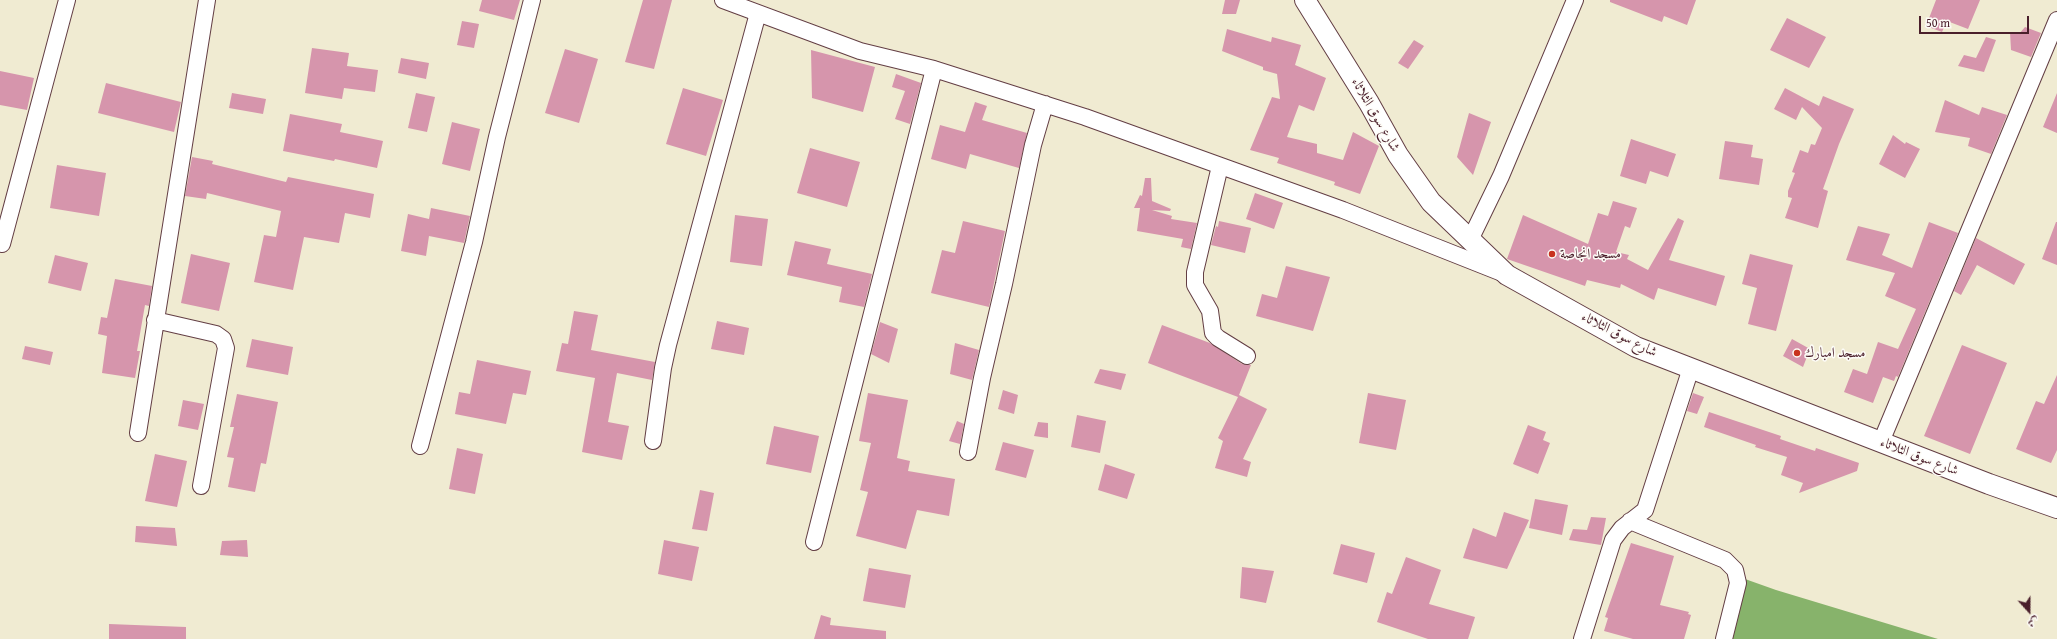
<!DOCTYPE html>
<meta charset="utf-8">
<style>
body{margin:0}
#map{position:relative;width:2057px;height:639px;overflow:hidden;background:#f0ebd2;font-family:"Gentium Book Plus",Amiri,serif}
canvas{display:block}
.north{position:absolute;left:2009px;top:591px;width:40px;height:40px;-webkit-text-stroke:3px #fdfcf7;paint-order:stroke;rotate:159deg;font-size:11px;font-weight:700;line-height:16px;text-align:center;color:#4a1f2b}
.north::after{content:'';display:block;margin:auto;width:14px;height:18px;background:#4a1f2b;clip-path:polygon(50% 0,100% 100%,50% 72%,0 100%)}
.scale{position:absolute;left:1919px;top:16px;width:110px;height:18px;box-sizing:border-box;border:2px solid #4a1f2b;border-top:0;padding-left:5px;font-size:12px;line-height:14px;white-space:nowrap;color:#4a1f2b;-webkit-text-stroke:3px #fdfcf7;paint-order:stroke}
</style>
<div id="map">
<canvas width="2057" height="639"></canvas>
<div class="north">ش</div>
<div class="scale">50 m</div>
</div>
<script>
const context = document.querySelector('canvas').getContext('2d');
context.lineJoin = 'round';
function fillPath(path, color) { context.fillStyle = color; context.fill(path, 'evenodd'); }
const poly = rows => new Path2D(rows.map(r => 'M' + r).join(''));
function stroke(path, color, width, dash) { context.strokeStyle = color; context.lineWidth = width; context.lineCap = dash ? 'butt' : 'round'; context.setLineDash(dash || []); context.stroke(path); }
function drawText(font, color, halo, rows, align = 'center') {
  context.font = font + ' "Gentium Book Plus",Amiri,serif'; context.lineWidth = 3; context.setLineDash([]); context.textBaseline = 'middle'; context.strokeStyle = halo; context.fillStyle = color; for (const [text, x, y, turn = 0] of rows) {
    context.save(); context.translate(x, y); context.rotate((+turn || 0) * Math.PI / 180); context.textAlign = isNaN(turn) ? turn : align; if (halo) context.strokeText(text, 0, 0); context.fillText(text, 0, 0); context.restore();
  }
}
fillPath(poly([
 [1745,579,1776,590,1938,639,1732,639]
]), '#87b36b');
fillPath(poly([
 [482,0,520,0,514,20,479,11],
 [643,0,672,0,654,69,625,62],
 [1225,0,1240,0,1236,14,1222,14],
 [1610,0,1696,0,1687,25,1664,16,1662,22,1610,2],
 [1936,0,1980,0,1968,29,1947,21,1942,32,1926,26],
 [1787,18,1826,37,1809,68,1770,50],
 [462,21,479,24,474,48,457,45],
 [2025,27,2041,33,2031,57,2011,50,2010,32,2019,34],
 [1227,29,1271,42,1272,37,1301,45,1295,65,1326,78,1314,111,1299,105,1287,137,1317,144,1317,153,1343,160,1353,132,1379,146,1360,194,1334,185,1335,182,1277,163,1279,158,1250,150,1272,97,1280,99,1277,74,1263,70,1263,67,1222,51],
 [1986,37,1996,40,1984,72,1958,66,1964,55,1976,58],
 [1414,40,1424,46,1408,69,1398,63],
 [312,48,349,53,347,66,378,70,375,92,344,88,342,99,305,93],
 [565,49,598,59,579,123,545,113],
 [811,50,875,67,863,112,812,98],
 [401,58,429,63,426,79,398,73],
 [0,71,34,78,27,110,0,105],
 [896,74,921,83,910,124,895,119,905,91,892,87],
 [106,83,181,102,174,132,98,113],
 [683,88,723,100,706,156,666,144],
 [1785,88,1819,106,1823,96,1854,109,1839,144,1823,189,1828,191,1818,228,1785,218,1792,198,1788,197,1788,191,1795,173,1792,172,1800,150,1808,153,1811,144,1815,145,1822,128,1802,107,1796,120,1774,109],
 [232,93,266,99,263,114,229,108],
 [416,93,435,97,427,132,408,128],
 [2057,93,2057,133,2043,127],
 [1945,100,1979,115,1982,107,2007,115,1991,154,1968,146,1970,138,1935,132],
 [975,102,987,106,982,120,1027,133,1019,168,970,154,966,169,931,159,940,125,965,132],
 [1469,113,1491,122,1473,175,1457,157],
 [290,114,342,124,340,132,383,141,377,168,335,159,334,161,283,151],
 [452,122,480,129,470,171,442,164],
 [1893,135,1905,144,1906,142,1920,149,1905,178,1879,164],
 [1631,139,1676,154,1668,177,1650,171,1646,184,1620,176],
 [1725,141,1753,145,1751,157,1763,159,1759,185,1719,179],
 [810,148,860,162,847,207,797,193],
 [192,157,213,161,212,164,286,182,288,177,374,194,370,218,345,213,339,243,304,237,293,290,254,282,264,235,276,237,281,211,207,193,206,199,185,196],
 [57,165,106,173,99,216,50,208],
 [1145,178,1151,178,1152,201,1171,209,1170,211,1152,210,1172,216,1171,219,1197,223,1191,249,1181,247,1183,239,1137,231,1140,208,1134,208,1140,195,1142,196],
 [1255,193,1283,203,1274,229,1246,219],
 [1613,201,1637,208,1630,228,1625,226,1616,252,1629,255,1627,259,1648,270,1678,218,1684,221,1669,260,1725,276,1716,306,1658,288,1654,300,1621,284,1620,288,1587,280,1585,286,1507,259,1523,215,1588,244,1598,213,1608,216],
 [431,208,470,216,464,243,429,236,426,256,401,251,408,214,429,219],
 [735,215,768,219,762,266,730,262],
 [963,221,1005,231,989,307,931,293,942,250,955,253],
 [1219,221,1251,228,1245,253,1211,245,1216,226,1218,227],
 [1929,222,1958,233,1898,377,1896,376,1894,381,1883,377,1873,403,1844,392,1853,369,1867,374,1878,342,1898,349,1916,309,1885,296,1895,273,1846,260,1858,226,1890,234,1882,255,1912,268],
 [2056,222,2057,222,2057,265,2042,259],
 [1976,238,2025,264,2014,285,1977,265,1961,295,1954,291],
 [795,241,831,249,827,264,872,274,864,307,839,302,842,287,787,275],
 [191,254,230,263,219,311,181,303],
 [1750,254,1793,265,1776,331,1748,324,1757,288,1742,284],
 [55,255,88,263,81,291,48,283],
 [1286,266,1330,277,1313,331,1256,316,1262,294,1277,298],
 [115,279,152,286,149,306,145,305,137,351,140,351,135,378,102,373,107,336,98,334,101,317,107,318],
 [574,311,598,315,591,350,655,362,652,380,617,373,608,422,629,426,622,460,582,452,595,378,556,371,562,343,568,344],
 [717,321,749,328,744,355,711,349],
 [880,322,898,329,889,363,871,354],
 [1162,325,1210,343,1242,364,1251,365,1239,395,1267,409,1243,459,1251,462,1247,477,1215,468,1223,441,1218,438,1238,397,1148,363],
 [252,339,293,347,288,375,246,367],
 [1792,339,1810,349,1803,367,1783,356],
 [955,343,979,350,972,380,950,374],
 [1962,345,2007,363,1970,454,1924,436],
 [25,346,53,352,50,365,22,359],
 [477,360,531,371,526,395,513,393,506,424,455,414,459,392,470,394],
 [1100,369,1126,374,1121,390,1094,383],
 [2057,375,2057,450,2051,463,2016,449,2036,401,2044,404],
 [1003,390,1018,395,1014,414,998,409],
 [868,393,908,400,897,458,910,461,908,471,955,479,949,516,917,510,906,549,856,536,868,492,860,490,871,443,859,441],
 [1368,393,1406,400,1396,450,1359,443],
 [1693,393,1704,397,1697,414,1687,411],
 [237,394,278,402,266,464,261,463,255,492,228,487,234,458,227,457,234,427,230,427],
 [183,400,204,404,198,430,178,426],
 [1709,412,1781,436,1780,439,1815,451,1816,448,1859,463,1857,471,1799,493,1803,483,1781,475,1787,457,1755,447,1756,445,1704,427],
 [1077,415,1106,421,1100,453,1071,447],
 [957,421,964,424,960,444,949,441],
 [1038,422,1048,423,1048,438,1034,436],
 [1528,425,1546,432,1543,440,1550,443,1538,474,1513,464],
 [774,426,819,436,811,473,766,464],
 [1003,442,1034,450,1026,478,995,470],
 [457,448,483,454,475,494,449,489],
 [155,454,187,461,177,507,145,501],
 [1105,464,1135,474,1127,499,1098,490],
 [700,490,714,493,707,531,692,529],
 [1535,499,1568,505,1562,535,1529,528],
 [1504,512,1529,520,1507,569,1463,558,1473,528,1496,537],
 [1591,517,1606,518,1601,545,1569,540,1573,529,1587,530],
 [136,526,175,528,177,546,135,542],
 [247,540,248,557,220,555,222,541],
 [664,540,699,547,692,581,658,574],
 [1631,543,1674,556,1660,605,1689,612,1688,614,1691,615,1684,639,1633,639,1604,631,1608,618,1605,617],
 [1341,544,1375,553,1367,583,1333,574],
 [1406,557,1441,570,1429,604,1475,617,1468,639,1428,639,1377,622,1387,592,1392,594],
 [1242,567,1274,571,1266,603,1240,598],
 [869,568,911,575,905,608,863,601],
 [821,615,831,618,830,625,886,631,886,639,814,639],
 [109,624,186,627,186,639,109,639]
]), '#d695ac');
const minor = poly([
 [723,0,860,51,934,69,1085,117,1343,210,1502,273],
 [1220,166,1195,272,1195,285,1210,311,1213,333,1218,338,1247,356],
 [1470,240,1501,176,1575,0],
 [2,244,67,0],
 [155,320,216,334,223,339,226,348,201,486],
 [138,433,207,0],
 [653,441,663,368,668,345,758,13],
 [1881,442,2057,20],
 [420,446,474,242,497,137,532,0],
 [968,452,982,378,1004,284,1033,145,1045,104],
 [1630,521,1725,560,1735,570,1738,583,1724,639],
 [814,542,934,69],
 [1582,639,1613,540,1622,528,1645,510,1691,368]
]);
const tertiary = poly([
 [1305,0,1369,103,1398,155,1431,202,1507,275,1636,347,1989,484,2057,508]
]);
stroke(minor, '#633e44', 18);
stroke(tertiary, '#633e44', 22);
stroke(minor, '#fff', 16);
stroke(tertiary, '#fff', 20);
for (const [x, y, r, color] of [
 [1552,254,4,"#c8321e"],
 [1797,353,4,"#c8321e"]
]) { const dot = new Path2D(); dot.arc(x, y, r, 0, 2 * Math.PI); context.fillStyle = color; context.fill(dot); stroke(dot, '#fdfcf7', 1.5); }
drawText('14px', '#4a1f2b', '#fdfcf7', [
 ["شارع سوق الثلاثاء",1375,115,60],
 ["شارع سوق الثلاثاء",1619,335,27],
 ["شارع سوق الثلاثاء",1919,457,21]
]);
drawText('14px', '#4a1f2b', '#fdfcf7', [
 ["مسجد انجاصة",1560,254],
 ["مسجد امبارك",1805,353]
], 'left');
</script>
